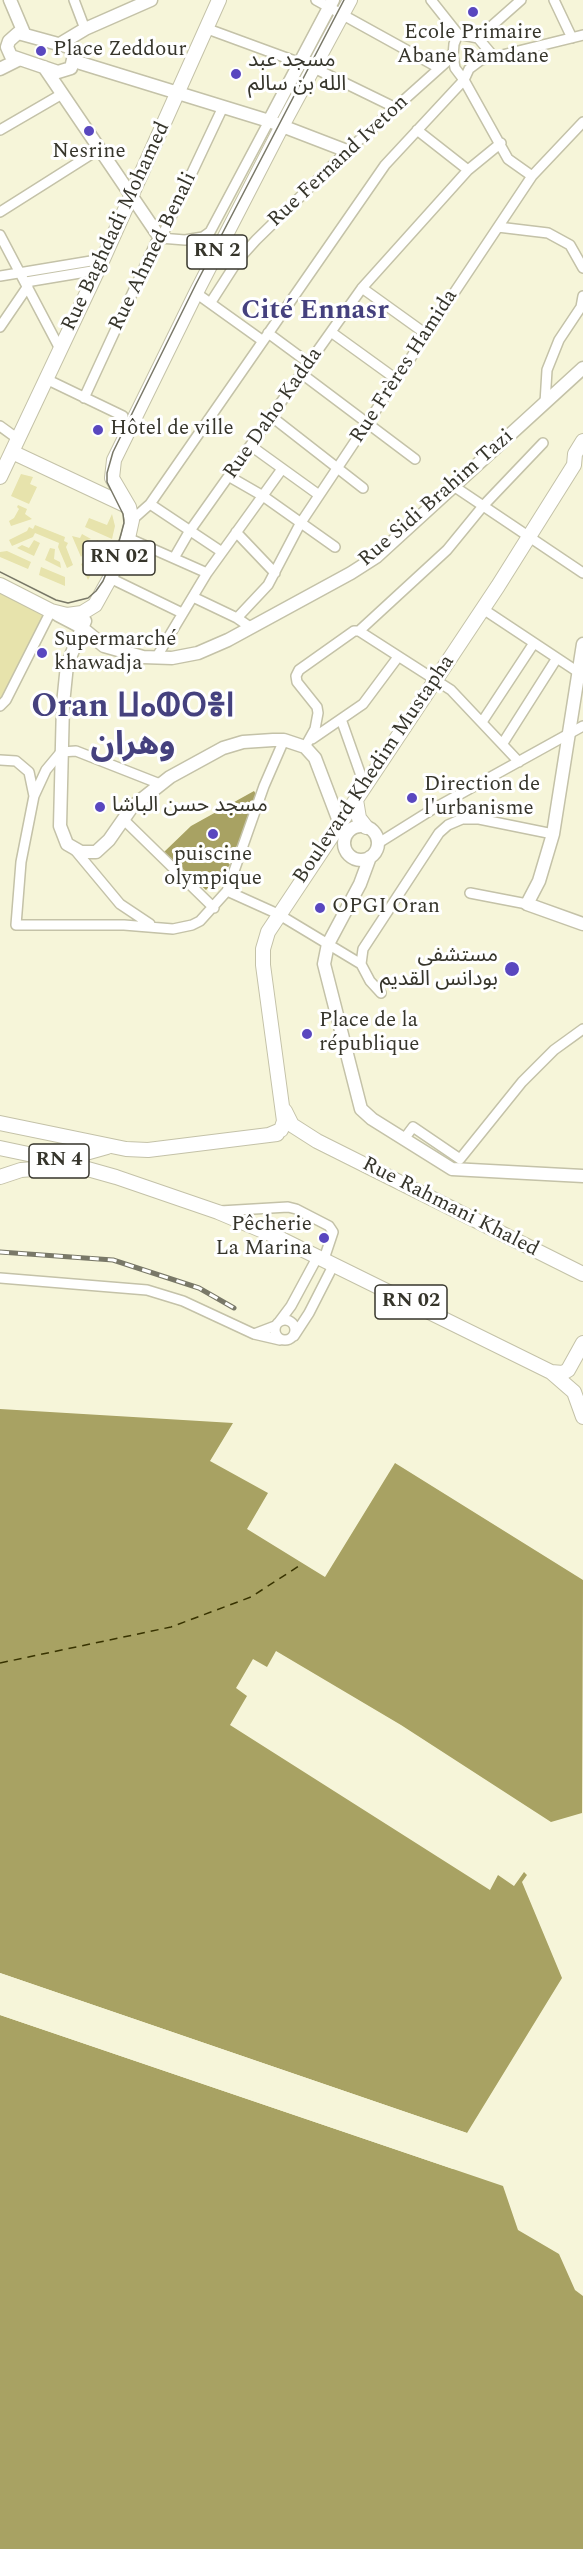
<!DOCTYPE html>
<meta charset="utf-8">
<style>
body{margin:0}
canvas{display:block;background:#f6f5d9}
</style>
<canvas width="583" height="2549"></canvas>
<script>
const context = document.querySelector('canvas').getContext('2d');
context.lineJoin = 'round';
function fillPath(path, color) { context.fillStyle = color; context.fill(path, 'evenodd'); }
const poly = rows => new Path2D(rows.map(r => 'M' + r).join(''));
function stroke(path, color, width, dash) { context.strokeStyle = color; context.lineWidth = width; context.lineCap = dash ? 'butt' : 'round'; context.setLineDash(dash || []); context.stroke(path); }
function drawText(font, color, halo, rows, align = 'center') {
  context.font = font + ' Spectral,"Noto Sans Arabic","Noto Sans Tifinagh",serif'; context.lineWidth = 6; context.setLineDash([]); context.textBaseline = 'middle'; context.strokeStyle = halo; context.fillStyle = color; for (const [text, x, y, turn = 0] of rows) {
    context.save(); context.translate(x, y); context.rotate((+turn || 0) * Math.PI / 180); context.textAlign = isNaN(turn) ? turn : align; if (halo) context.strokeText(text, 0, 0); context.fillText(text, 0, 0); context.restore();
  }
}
fillPath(poly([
 [21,474,33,477,30,484,37,487,29,504,11,496],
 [18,505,27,509,25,514,32,519,11,526,9,521,14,518,19,509,17,507],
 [112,514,115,526,112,539,85,527,89,518,107,525],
 [35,525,65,537,64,541,68,543,66,547,73,565,67,568,58,547,59,543,35,533,33,537,12,546,9,540,27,531,29,527,33,529],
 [82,534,91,539,87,540,83,549,85,552,81,557,72,536,80,538],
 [34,540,40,543,34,556,17,548,22,545,29,548],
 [97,540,106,546,88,580,81,564,86,561],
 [50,548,55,549,54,559,60,562,61,568,45,560],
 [7,551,31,562,28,569,0,557,0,552],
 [41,567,65,577,65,586,39,575],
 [0,592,46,612,4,697,0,699]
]), '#e7e3ac');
fillPath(poly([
 [254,791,257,796,241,842,224,858,230,865,206,890,164,852,191,826],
 [0,1409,233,1423,210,1461,268,1493,247,1529,325,1577,395,1463,583,1580,582,1813,551,1822,401,1725,276,1651,267,1667,253,1659,236,1688,247,1696,230,1725,490,1890,498,1875,514,1886,524,1872,527,1875,522,1882,562,1978,467,2133,0,1973],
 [0,2015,503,2186,518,2230,559,2254,575,2290,583,2296,583,2549,0,2549]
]), '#a8a263');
fillPath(poly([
 [0,1973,467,2133,466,2136,0,1976],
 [0,2012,1,2012,454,2167,453,2169,0,2015]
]), '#f6f5d9');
stroke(poly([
 [0,1663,171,1627,251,1597,302,1564]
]), '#383300', 1.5, [8, 6]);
const street = poly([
 [74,0,85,29],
 [316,0,439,68],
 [431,0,458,34],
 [554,0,572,38],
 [205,28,314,68,396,108],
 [458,34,478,38,494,57,481,60,469,69,464,80,455,68,453,56,454,44,458,34],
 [478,38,521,0],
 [494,57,583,35],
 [0,130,62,94],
 [417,130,468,170],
 [0,212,98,150],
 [498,227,548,233,570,245,583,268],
 [0,235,60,349],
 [160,238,185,240,203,237,210,232,269,121],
 [0,276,103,259],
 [26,282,98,270],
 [362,288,426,334],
 [196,293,263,341],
 [211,302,238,260,256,240,347,151,453,56],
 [0,327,28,286],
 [331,332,396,379],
 [268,333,310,364],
 [302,374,415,459],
 [46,379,123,416],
 [84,398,156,242,164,232,223,107],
 [545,403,547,370,559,340,581,307,583,296],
 [272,417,363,488],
 [0,426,18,439],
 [251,446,319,495],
 [230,477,263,496,335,547],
 [452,485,583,573],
 [150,504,222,552],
 [132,520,150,504,385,165,464,80,508,159,532,176],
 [236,532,275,573],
 [128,538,207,573],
 [174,558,189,532,362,288,468,170,501,143],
 [110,578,182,613],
 [193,597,237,618,250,627],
 [483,609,578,672],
 [237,618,268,585,300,524,532,176,583,122],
 [359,631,451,690,519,762],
 [156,658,207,573,282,469],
 [0,706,6,700,51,611],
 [341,719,365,787],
 [482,722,534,643],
 [312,739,363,704,398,657],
 [503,743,557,658],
 [305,747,315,729,318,713,317,707,297,682,296,676,299,670,354,631,359,631,447,550,483,506,543,443],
 [0,760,16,761,29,772,34,796,21,862,16,925,124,925,173,929,192,925,200,921,227,891,264,786,284,740],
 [34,796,46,770,61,752,76,751,160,784],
 [123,819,214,908],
 [377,844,433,809,583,726],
 [75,850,120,904,150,924],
 [227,891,278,914,361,964],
 [470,893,527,904],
 [381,993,370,981,361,964,363,949,439,833,448,825,462,819,479,819,553,834],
 [404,1139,413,1127,460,1159,522,1082,554,1050,583,1029],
 [220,1211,288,1207,296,1209,329,1226,333,1232,324,1259],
 [0,1278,147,1290,183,1301,254,1334],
 '275 1330a10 10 0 1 1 20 0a10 10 0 1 1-20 0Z',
 [279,1322,291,1306,318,1256],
 [275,1326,254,1334,280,1340],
 [294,1336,309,1313,334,1264]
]);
const secondary = poly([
 [10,0,24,33],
 [18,33,69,47,74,55,71,68,58,72,11,56,7,47,9,41,18,33],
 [60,44,85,29,151,0],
 [74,61,269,121,347,151],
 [44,67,160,238],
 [0,69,20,59],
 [269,121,333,0],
 [58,615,81,627,104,646,143,657,172,658,198,653,228,640,351,573,376,557,583,368],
 [85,621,67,665,63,704,60,826,67,844,81,852,96,852,109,840,132,807,170,777,223,748,243,742,273,740,284,740,305,747,315,758,345,837],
 [583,644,553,834,539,881,527,904,583,924],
 '344 843a17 17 0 1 1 34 0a17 17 0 1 1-34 0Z',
 [370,857,360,884,328,944,324,964,361,1109,372,1119,452,1169,583,1176]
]);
const primary = poly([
 [12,452,127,506],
 [574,465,575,454,583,441],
 [0,477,103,259,219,0],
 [0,585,51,611,67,615,82,613,95,605,110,578,128,538,132,520,129,507,112,478,114,460,196,293,282,126,350,0],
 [356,800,359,818,366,827],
 [285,1111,292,1125,317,1141,583,1274],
 [0,1123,126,1149,148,1150,277,1134],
 [269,1135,281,1130,284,1121,263,965,263,949,268,932,498,586,574,465],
 [0,1148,52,1159,116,1177,218,1212,275,1236,551,1372,574,1392,583,1417],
 [58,1154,75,1156,107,1147],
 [0,1177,21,1170,60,1167],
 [551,1372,563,1373,568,1370,583,1343]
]);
stroke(street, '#c4c2a8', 12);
stroke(secondary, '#c4c2a8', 15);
stroke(primary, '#c4c2a8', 16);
stroke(street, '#fff', 9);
stroke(secondary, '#fff', 12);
stroke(primary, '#fff', 14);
stroke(poly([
 [0,572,56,600,68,603,88,598,96,591,103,581,118,545,124,523,123,514,107,482,107,473,113,452,196,284,344,0]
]), '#797868', 1.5);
const rail = poly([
 [0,1252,113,1260,199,1288,234,1308]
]);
stroke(rail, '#797868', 5);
stroke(rail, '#fff', 3, [9]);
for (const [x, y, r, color] of [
 [473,12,6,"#5947bf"],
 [41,51,6,"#5947bf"],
 [236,74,6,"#5947bf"],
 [89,131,6,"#5947bf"],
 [98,430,6,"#5947bf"],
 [42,653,6,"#5947bf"],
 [412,798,6,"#5947bf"],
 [100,807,6,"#5947bf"],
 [213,834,6,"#5947bf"],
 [320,908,6,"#5947bf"],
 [512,969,8,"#5947bf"],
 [307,1034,6,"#5947bf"],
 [324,1238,6,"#5947bf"]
]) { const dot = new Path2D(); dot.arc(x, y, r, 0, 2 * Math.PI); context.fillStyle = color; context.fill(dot); stroke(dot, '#fff', 2); }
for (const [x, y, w] of [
 [217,252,60],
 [119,558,72],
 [59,1161,60],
 [411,1302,72]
]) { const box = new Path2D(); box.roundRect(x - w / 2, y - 17, w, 34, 4.5); context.fillStyle = '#fff'; context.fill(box); stroke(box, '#36352b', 1.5); }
drawText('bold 20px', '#36352b', null, [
 ["RN 2",217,252],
 ["RN 02",119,558],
 ["RN 4",59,1161],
 ["RN 02",411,1302]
]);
drawText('21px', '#36352b', '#fff', [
 ["Ecole Primaire",473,34,"center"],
 ["Abane Ramdane",473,58,"center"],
 ["Place Zeddour",53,51],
 ["مسجد عبد",248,62],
 ["الله بن سالم",248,86],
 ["Nesrine",89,153,"center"],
 ["Hôtel de ville",110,430],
 ["Supermarché",54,641],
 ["khawadja",54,665],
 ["Direction de",424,786],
 ["l'urbanisme",424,810],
 ["مسجد حسن الباشا",112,807],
 ["puiscine",213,856,"center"],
 ["olympique",213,880,"center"],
 ["OPGI Oran",332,908],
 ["مستشفى",498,957,"right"],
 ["بودانس القديم",498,981,"right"],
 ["Place de la",319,1022],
 ["république",319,1046],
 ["Pêcherie",312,1226,"right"],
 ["La Marina",312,1250,"right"]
], 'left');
drawText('21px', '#36352b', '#fff', [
 ["Rue Fernand Iveton",339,162,-43],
 ["Rue Baghdadi Mohamed",117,227,-65],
 ["Rue Ahmed Benali",154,252,-64],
 ["Rue Frères Hamida",405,367,-57],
 ["Rue Daho Kadda",274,414,-55],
 ["Rue Sidi Brahim Tazi",437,499,-41],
 ["Boulevard Khedim Mustapha",375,770,-56],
 ["Rue Rahmani Khaled",450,1208,27]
]);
drawText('bold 27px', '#45417e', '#fff', [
 ["Cité Ennasr",315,313]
]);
drawText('bold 33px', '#45417e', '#fff', [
 ["Oran ⵡⴰⵀⵔⴻⵏ",133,710],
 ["وهران",133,748]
]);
</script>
